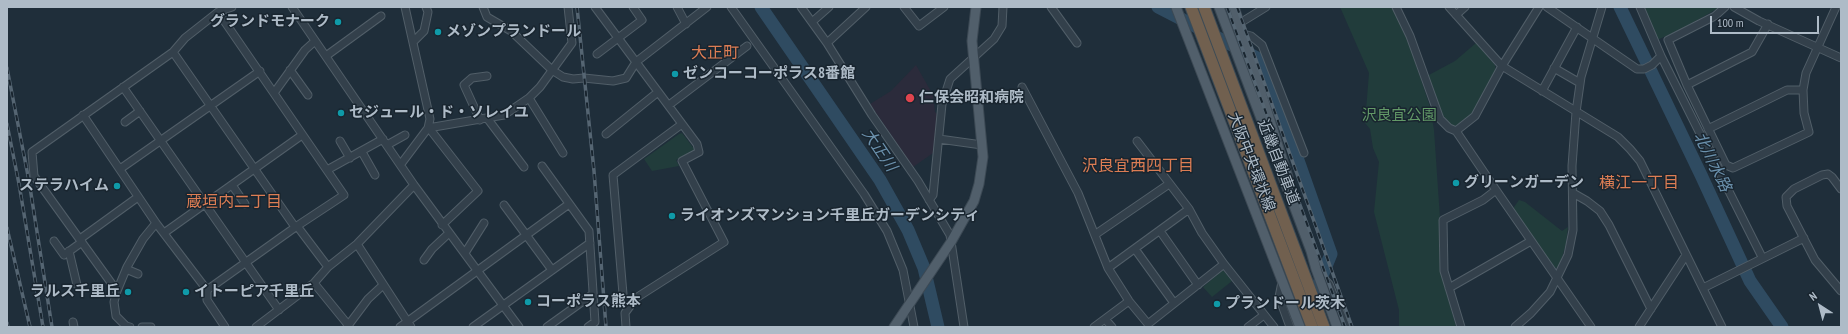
<!DOCTYPE html>
<meta charset="utf-8">
<style>
body{margin:0}
#map{position:relative;width:1848px;height:334px;overflow:hidden;background:#1f2e3a;font-family:"PT Sans Narrow",sans-serif}
canvas{display:block}
.frame{position:absolute;inset:0;border:8px solid #aebbc7;pointer-events:none}
.north{position:absolute;left:1800px;top:286px;width:40px;height:40px;-webkit-text-stroke:3px #19252f;paint-order:stroke;rotate:324deg;font-size:11px;font-weight:700;line-height:16px;text-align:center;color:#aebbc7}
.north::after{content:'';display:block;margin:auto;width:14px;height:18px;background:#aebbc7;clip-path:polygon(50% 0,100% 100%,50% 72%,0 100%)}
.scale{position:absolute;left:1710px;top:16px;width:109px;height:18px;box-sizing:border-box;border:2px solid #aebbc7;border-top:0;padding-left:5px;font-size:12px;line-height:14px;white-space:nowrap;color:#aebbc7;-webkit-text-stroke:3px #19252f;paint-order:stroke}
</style>
<div id="map">
<canvas width="1848" height="334"></canvas>
<div class="frame"></div>
<div class="north">N</div>
<div class="scale">100 m</div>
</div>
<script>
const context = document.querySelector('canvas').getContext('2d');
context.lineJoin = 'round';
function fillPath(path, color) { context.fillStyle = color; context.fill(path, 'evenodd'); }
const poly = rows => new Path2D(rows.map(r => 'M' + r).join(''));
function stroke(path, color, width, dash) { context.strokeStyle = color; context.lineWidth = width; context.lineCap = dash ? 'butt' : 'round'; context.setLineDash(dash || []); context.stroke(path); }
function drawText(font, color, halo, rows, align = 'center') {
  context.font = font + ' "PT Sans Narrow","Noto Sans JP",sans-serif'; context.lineWidth = 3; context.setLineDash([]); context.textBaseline = 'middle'; context.strokeStyle = halo; context.fillStyle = color; for (const [text, x, y, turn = 0] of rows) {
    context.save(); context.translate(x, y); context.rotate((+turn || 0) * Math.PI / 180); context.textAlign = isNaN(turn) ? turn : align; if (halo) context.strokeText(text, 0, 0); context.fillText(text, 0, 0); context.restore();
  }
}
fillPath(poly([
 [916,65,933,95,935,112,937,114,936,151,913,167,870,104,891,91]
]), '#2b2b3b');
fillPath(poly([
 [1340,7,1393,7,1407,37,1430,107,1434,130,1440,218,1441,272,1456,327,1399,327,1399,310,1374,212,1379,162,1373,148,1370,129,1365,123,1369,73],
 [1644,7,1720,7,1682,29,1657,40],
 [1476,43,1495,65,1496,71,1475,111,1455,127,1452,126,1443,116,1432,85,1427,76,1455,61],
 [682,133,695,150,676,160,679,166,652,171,644,159,679,134],
 [1519,200,1525,202,1562,231,1568,227,1566,244,1559,267,1555,268,1512,210],
 [1223,270,1232,281,1212,297,1203,287]
]), '#213c3b');
stroke(poly([
 [761,7,880,180,908,230,924,268,938,327],
 [1158,7,1263,61,1331,254,1301,327],
 [1620,7,1701,175,1750,281,1782,327]
]), '#2f4b61', 13);
const minor = poly([
 [292,7,414,185,519,327],
 [483,7,487,17,511,31,552,70,563,77,573,79,584,78,613,81,626,78,636,62,707,7],
 [595,7,697,144,699,152,682,161,724,242,636,298,625,313,626,327],
 [677,7,686,24],
 [731,7,864,194,887,231,903,270,914,327],
 [801,7,827,43,872,115,918,181,950,235,964,327],
 [904,7,919,26,944,7],
 [1051,7,1077,43],
 [1396,7,1410,36,1440,119,1449,128,1456,131,1496,190,1591,327],
 [1449,7,1502,66,1618,137,1630,149,1640,161,1722,327],
 [1547,7,1637,69,1644,69,1652,65,1661,56],
 [1640,7,1661,56,1762,257],
 [1725,7,1715,16,1668,40,1687,85,1726,165,1733,168,1809,132,1804,113,1803,90,1806,73,1836,7],
 [1734,7,1759,21,1841,58],
 [1456,15,1465,7],
 [812,22,829,7],
 [1240,23,1266,7],
 [1243,34,1251,36,1262,45,1304,153],
 [413,42,424,31,428,12,426,7],
 [827,43,866,7],
 [173,52,295,227],
 [597,54,642,20,633,7],
 [326,56,381,16],
 [1554,68,1580,83],
 [290,70,308,95],
 [1687,85,1752,52,1768,24],
 [123,87,279,310],
 [1022,87,1078,193,1108,268],
 [1542,91,1577,27],
 [274,93,305,50,315,41],
 [529,98,563,153],
 [669,105,747,46],
 [83,115,156,223,207,290,207,300,225,327],
 [487,118,524,167],
 [480,120,464,85,472,78,487,76],
 [125,122,140,111],
 [428,128,504,115,529,98,540,87,572,43,568,7],
 [429,128,478,191,442,225],
 [1708,129,1787,90,1803,90],
 [1456,131,1475,116,1502,66,1539,7],
 [606,134,658,92],
 [939,139,982,145],
 [340,141,350,158],
 [1137,141,1189,209,1202,233,1224,264,1148,324,1129,301,1108,268,1189,209],
 [387,145,405,135],
 [362,152,375,175],
 [401,164,428,128,430,119,405,7],
 [542,166,589,231,595,322,588,327],
 [120,169,260,71],
 [327,170,383,139],
 [232,185,245,204],
 [1841,189,1832,177,1828,174,1822,175,1794,189,1786,197,1787,206,1815,260,1841,291],
 [1573,193,1587,201,1600,211,1609,225,1651,309],
 [929,200,933,195,942,104,950,79,994,39,1002,26,1003,7],
 [504,205,552,270],
 [297,226,328,267],
 [1160,231,1198,285],
 [164,233,302,135],
 [1096,234,1169,184],
 [80,239,138,197],
 [54,241,64,255,82,242],
 [357,244,411,327],
 [1135,249,1174,303],
 [69,251,77,285],
 [465,253,484,223],
 [424,260,432,249,449,233],
 [1224,264,1274,327],
 [126,269,138,274],
 [1318,272,1329,284,1346,327],
 [1282,282,1279,297,1290,327],
 [314,283,349,326],
 [1449,288,1531,241],
 [1703,288,1804,238],
 [207,290,297,226,344,195,218,12],
 [117,291,127,267,143,239,156,223],
 [623,294,613,175,682,124],
 [1105,319,1112,327],
 [73,322,74,327],
 [130,327,126,326,116,316,114,302,117,291,34,176,32,152,173,52,185,38,218,12,232,7],
 [142,327,151,327],
 [256,327,314,283,328,267,357,244,414,185],
 [347,327,368,299,383,285],
 [400,327,569,204],
 [473,327,590,243],
 [547,327,593,294],
 [1094,327,1129,301],
 [1248,327,1264,315],
 [1461,327,1444,271,1443,220,1483,200,1496,190],
 [1515,327,1531,313,1550,292,1568,255,1573,230,1572,166,1576,112,1581,77,1602,7],
 [1639,327,1686,255]
]);
const major = poly([
 [1176,7,1300,327],
 [1219,7,1311,251,1316,269,1337,327],
 [1234,7,1288,177],
 [894,327,951,242,974,201,979,184,983,157,972,41,976,7]
]);
const highway = poly([
 [1191,7,1312,327],
 [1204,7,1324,327]
]);
stroke(minor, '#515e68', 9);
stroke(major, '#3c4954', 11);
stroke(highway, '#3e4b55', 13);
stroke(minor, '#33404b', 7);
stroke(major, '#515f6b', 9);
stroke(highway, '#71604f', 11);
const rail = poly([
 [577,7,594,171,606,327],
 [1227,7,1345,327],
 [1237,7,1352,327],
 [7,68,29,181,52,327],
 [7,124,19,184,43,327],
 [7,228,30,327],
 [7,323,8,327]
]);
stroke(rail, '#556572', 3.5);
stroke(rail, '#19252f', 2, [6]);
for (const [x, y, r, color] of [
 [338,22,4,"#0f9aa8"],
 [438,32,4,"#0f9aa8"],
 [675,74,4,"#0f9aa8"],
 [910,98,5,"#e0444e"],
 [341,113,4,"#0f9aa8"],
 [1456,183,4,"#0f9aa8"],
 [117,186,4,"#0f9aa8"],
 [672,216,4,"#0f9aa8"],
 [128,292,4,"#0f9aa8"],
 [186,292,4,"#0f9aa8"],
 [528,302,4,"#0f9aa8"],
 [1217,304,4,"#0f9aa8"]
]) { const dot = new Path2D(); dot.arc(x, y, r, 0, 2 * Math.PI); context.fillStyle = color; context.fill(dot); stroke(dot, '#19252f', 1.5); }
drawText('bold 15px', '#aebbc7', '#19252f', [
 ["グランドモナーク",330,22,"right"],
 ["メゾンプランドール",446,32],
 ["ゼンコーコーポラス8番館",683,74],
 ["仁保会昭和病院",919,98],
 ["セジュール・ド・ソレイユ",349,113],
 ["グリーンガーデン",1464,183],
 ["ステラハイム",109,186,"right"],
 ["ライオンズマンション千里丘ガーデンシティ",680,216],
 ["ラルス千里丘",120,292,"right"],
 ["イトーピア千里丘",194,292],
 ["コーポラス熊本",536,302],
 ["プランドール茨木",1225,304]
], 'left');
drawText('15px', '#639a68', '#19252f', [
 ["沢良宜公園",1399,116]
]);
drawText('15px', '#aebbc7', '#19252f', [
 ["大阪中央環状線",1251,162,69],
 ["近畿自動車道",1278,162,69]
]);
drawText('16px', '#dc7d54', '#19252f', [
 ["大正町",715,53],
 ["沢良宜西四丁目",1138,166],
 ["横江一丁目",1639,183],
 ["蔵垣内二丁目",234,202]
]);
drawText('italic 16px', '#6b91ad', '#19252f', [
 ["大正川",879,150,56],
 ["北川水路",1712,162,64]
]);
</script>
